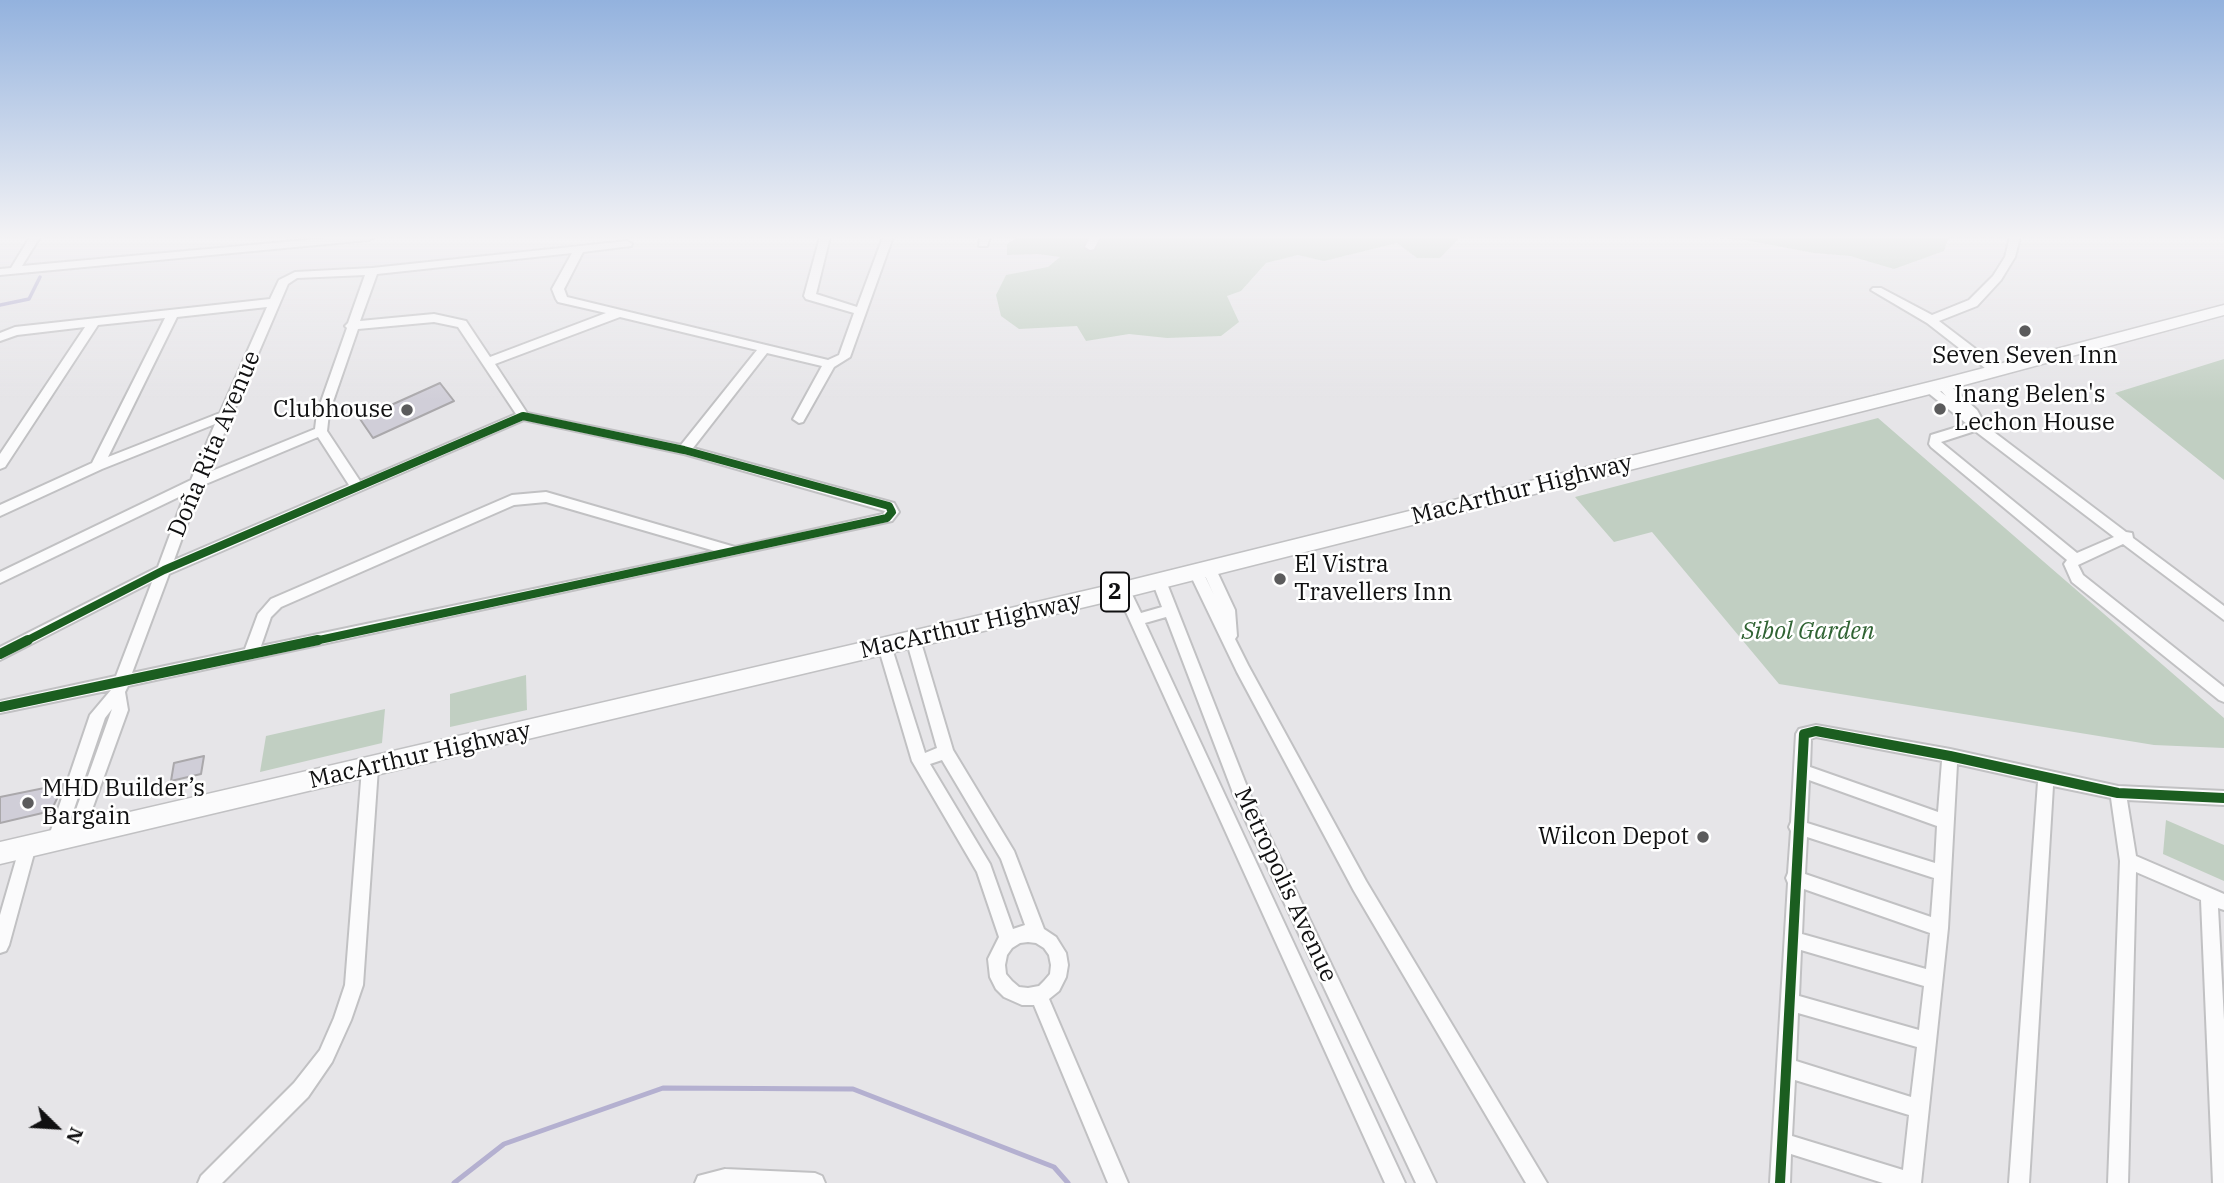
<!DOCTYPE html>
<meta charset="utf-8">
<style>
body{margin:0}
#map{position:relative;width:2224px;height:1183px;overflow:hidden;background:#e6e5e8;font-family:"IBM Plex Serif",serif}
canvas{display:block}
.north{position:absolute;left:21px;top:1092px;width:70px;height:70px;-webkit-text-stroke:5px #fff;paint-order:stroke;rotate:114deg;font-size:19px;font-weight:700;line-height:28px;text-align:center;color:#101011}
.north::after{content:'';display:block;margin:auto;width:24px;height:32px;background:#101011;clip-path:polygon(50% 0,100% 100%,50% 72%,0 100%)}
</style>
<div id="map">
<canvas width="2224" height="1183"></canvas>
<div class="north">N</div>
</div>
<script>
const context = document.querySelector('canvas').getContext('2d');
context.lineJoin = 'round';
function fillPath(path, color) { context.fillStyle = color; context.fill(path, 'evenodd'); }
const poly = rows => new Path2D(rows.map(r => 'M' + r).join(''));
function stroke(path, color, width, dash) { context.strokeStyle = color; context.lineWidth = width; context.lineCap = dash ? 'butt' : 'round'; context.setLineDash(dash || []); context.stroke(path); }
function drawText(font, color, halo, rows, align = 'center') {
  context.font = font + ' "IBM Plex Serif",serif'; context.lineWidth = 5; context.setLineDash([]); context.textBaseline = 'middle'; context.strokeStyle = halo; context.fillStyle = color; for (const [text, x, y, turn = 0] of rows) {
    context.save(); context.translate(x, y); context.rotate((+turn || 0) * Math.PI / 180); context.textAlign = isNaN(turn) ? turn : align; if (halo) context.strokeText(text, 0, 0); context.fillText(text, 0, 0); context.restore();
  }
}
fillPath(poly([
 [1018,237,1460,237,1440,258,1417,258,1397,243,1324,261,1298,255,1266,263,1241,291,1227,296,1239,322,1221,336,1167,338,1129,334,1086,341,1077,326,1019,329,1001,316,996,295,1006,275,1048,267,1060,257,1038,254,1007,255,1007,244],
 [1701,237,1949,237,1944,251,1894,269,1850,256,1814,253,1745,240],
 [2224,359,2224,480,2115,393],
 [1878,418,2224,718,2224,748,2154,745,1779,684,1652,532,1614,542,1575,497],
 [526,675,527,710,450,727,450,694],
 [385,709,382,743,260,772,266,736],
 [2166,820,2224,845,2224,881,2163,854]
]), '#c1cfc2');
stroke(poly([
 [0,305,29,299,40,277]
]), '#b4b0d0', 3.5);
stroke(poly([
 [454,1183,504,1144,663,1088,853,1089,1054,1167,1068,1183]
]), '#b4b0d0', 5);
const building = poly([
 [440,383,454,401,373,438,360,419,440,383],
 [204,756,201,774,171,781,174,763,204,756],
 [64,784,51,811,0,823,0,797,64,784]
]);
fillPath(building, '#d0ced8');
stroke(building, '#aaa8ab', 2);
const minor = poly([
 [30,237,40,237,22,266,339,237,374,237,369,240,0,275,0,269,11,268,30,237],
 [820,237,830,237,816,294,857,307,883,237,893,237,850,357,834,367,803,422,799,423,793,419,822,366,767,353,693,448,894,503,899,512,892,521,128,686,125,692,128,710,81,840,75,842,69,840,67,835,112,709,105,718,62,844,56,846,50,844,48,839,90,715,111,690,0,713,0,701,116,676,152,582,0,660,0,647,158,567,185,494,0,583,0,572,191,480,215,424,102,469,0,516,0,505,92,463,165,318,98,325,5,467,0,469,0,454,85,327,17,335,0,341,0,333,15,327,270,299,279,280,295,272,372,268,627,241,632,244,631,246,583,252,564,289,567,297,828,360,839,355,854,313,806,299,804,296,820,237],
 [572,253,552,289,556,299,558,302,606,313,490,357,466,321,434,314,360,321,377,274,572,253],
 [365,275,348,323,345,326,347,328,317,413,315,429,207,473,288,284,297,278,365,275],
 [267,307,220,413,108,457,177,317,267,307],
 [620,317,757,350,681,445,527,413,495,364,620,317],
 [434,322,458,327,516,414,360,481,327,431,329,413,358,329,434,322],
 [524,420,684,454,885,511,883,514,735,547,546,492,512,495,271,599,258,614,245,649,132,673,169,574,524,420],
 [318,437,349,485,174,560,201,486,318,437],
 [546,502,715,551,261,646,271,617,281,607,514,505,546,502],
 [980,237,990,237,987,246,979,246,980,237],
 [1090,237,1100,237,1094,249,1090,250,1085,247,1090,237],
 [2010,237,2020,237,2015,257,2001,280,1977,306,1939,321,1998,366,2000,369,1998,372,1990,372,1927,323,1871,290,1873,288,1881,288,1932,315,1969,300,1993,276,2005,257,2010,237],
 [1942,381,1946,382,1977,410,1986,426,2126,532,2132,533,2133,538,2224,606,2224,620,2123,544,2078,565,2083,575,2224,687,2224,702,2219,700,2072,582,2064,564,2067,560,1931,447,1929,444,1931,435,1967,424,1922,388,1928,384,1932,385,1946,396,1936,385,1942,381],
 [1975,431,2114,537,2077,553,1941,442,1975,431],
 [1209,564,1214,565,1235,610,1237,636,1235,639,1248,665,1366,881,1547,1183,1526,1183,1354,891,1237,672,1189,572,1191,568,1201,568,1214,595,1202,569,1209,564],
 [1159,576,1164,577,1166,581,1251,797,1436,1183,1416,1183,1235,798,1166,617,1145,623,1405,1183,1385,1183,1116,590,1118,586,1128,586,1141,613,1162,607,1152,581,1154,577,1159,576],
 [913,633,918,635,920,639,953,750,1014,851,1044,929,1056,937,1066,953,1068,965,1066,977,1059,991,1049,999,1128,1183,1108,1183,1034,1005,1022,1005,1004,997,996,989,990,977,988,959,999,937,977,872,912,761,878,646,880,642,890,642,925,753,937,748,906,639,908,635,913,633],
 [942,760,1001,859,1025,925,1013,929,990,864,930,764,942,760],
 [1028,942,1036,943,1044,948,1049,955,1051,965,1050,974,1044,981,1039,986,1028,988,1019,987,1012,981,1006,974,1005,965,1007,955,1012,948,1020,943,1028,942],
 [1816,725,1950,749,2118,786,2224,791,2224,805,2127,800,2136,856,2224,894,2224,910,2218,908,2224,1020,2224,1183,2213,1183,2201,900,2136,872,2128,1183,2108,1183,2120,861,2111,798,2053,786,2029,1183,2009,1183,2038,782,1957,764,1948,928,1921,1183,1883,1183,1791,1154,1790,1183,1770,1183,1788,883,1786,878,1788,873,1791,831,1789,827,1791,822,1796,734,1799,729,1816,725],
 [1816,737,1942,761,1938,812,1810,767,1811,739,1816,737],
 [1809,780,1937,826,1935,863,1807,823,1809,780],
 [1807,837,1934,878,1931,917,1805,874,1807,837],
 [1804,889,1930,933,1926,969,1802,934,1804,889],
 [1801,950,1924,986,1919,1030,1799,996,1801,950],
 [1798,1013,1917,1047,1911,1097,1796,1061,1798,1013],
 [1795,1080,1909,1115,1903,1170,1792,1136,1795,1080],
 [370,761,376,763,378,768,363,985,351,1020,332,1062,308,1097,222,1183,198,1183,201,1176,294,1083,320,1050,334,1018,345,985,362,768,364,763,370,761],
 [28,839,34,841,36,846,9,945,6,951,0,953,0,915,20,846,22,841,28,839],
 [725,1169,815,1173,822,1176,825,1183,695,1183,698,1176,725,1169]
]);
const highway = poly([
 [2224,305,2224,315,1942,391,1123,598,0,864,0,842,1123,582,1942,379,2224,305]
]);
stroke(minor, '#c1c1c3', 4);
stroke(highway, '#c1c1c3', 3);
fillPath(minor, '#fbfbfc');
fillPath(highway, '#fbfbfc');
stroke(poly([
 [24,642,164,570,523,416,684,450,889,506,892,512,887,518,310,642]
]), '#1b5e20', 8);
stroke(poly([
 [0,654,28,640],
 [0,707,318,640],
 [1780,1183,1804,734,1816,731,1950,756,2118,793,2224,798]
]), '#1b5e20', 10);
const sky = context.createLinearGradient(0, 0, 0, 402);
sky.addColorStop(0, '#93b2de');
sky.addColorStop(0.59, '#f4f3f5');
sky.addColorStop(1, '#f4f3f500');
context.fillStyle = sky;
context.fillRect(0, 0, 2224, 402);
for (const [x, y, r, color] of [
 [2025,331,7,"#5b5b5c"],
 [1940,409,7,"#5b5b5c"],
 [407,410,7,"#5b5b5c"],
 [1280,579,7,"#5b5b5c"],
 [28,803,7,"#5b5b5c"],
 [1703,837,7,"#5b5b5c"]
]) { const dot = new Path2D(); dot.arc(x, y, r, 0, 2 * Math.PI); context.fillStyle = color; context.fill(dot); stroke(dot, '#fff', 2.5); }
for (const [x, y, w] of [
 [1115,592,28]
]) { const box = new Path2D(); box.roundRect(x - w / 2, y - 19.5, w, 39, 5); context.fillStyle = '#fff'; context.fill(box); stroke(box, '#101011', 2); }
drawText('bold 23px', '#101011', null, [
 ["2",1115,592]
]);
drawText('24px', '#101011', '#fff', [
 ["Seven Seven Inn",2025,356,"center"],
 ["Inang Belen's",1954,395],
 ["Lechon House",1954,423],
 ["Clubhouse",393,410,"right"],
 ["El Vistra",1294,565],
 ["Travellers Inn",1294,593],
 ["MHD Builder’s",42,789],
 ["Bargain",42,817],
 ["Wilcon Depot",1689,837,"right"]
], 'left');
drawText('24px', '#101011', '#fff', [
 ["Doña Rita Avenue",215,444,-67],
 ["MacArthur Highway",1522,490,-14],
 ["MacArthur Highway",971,626,-13],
 ["MacArthur Highway",420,756,-13],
 ["Metropolis Avenue",1285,885,65]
]);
drawText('italic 24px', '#306333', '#fff', [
 ["Sibol Garden",1808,632]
]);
</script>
